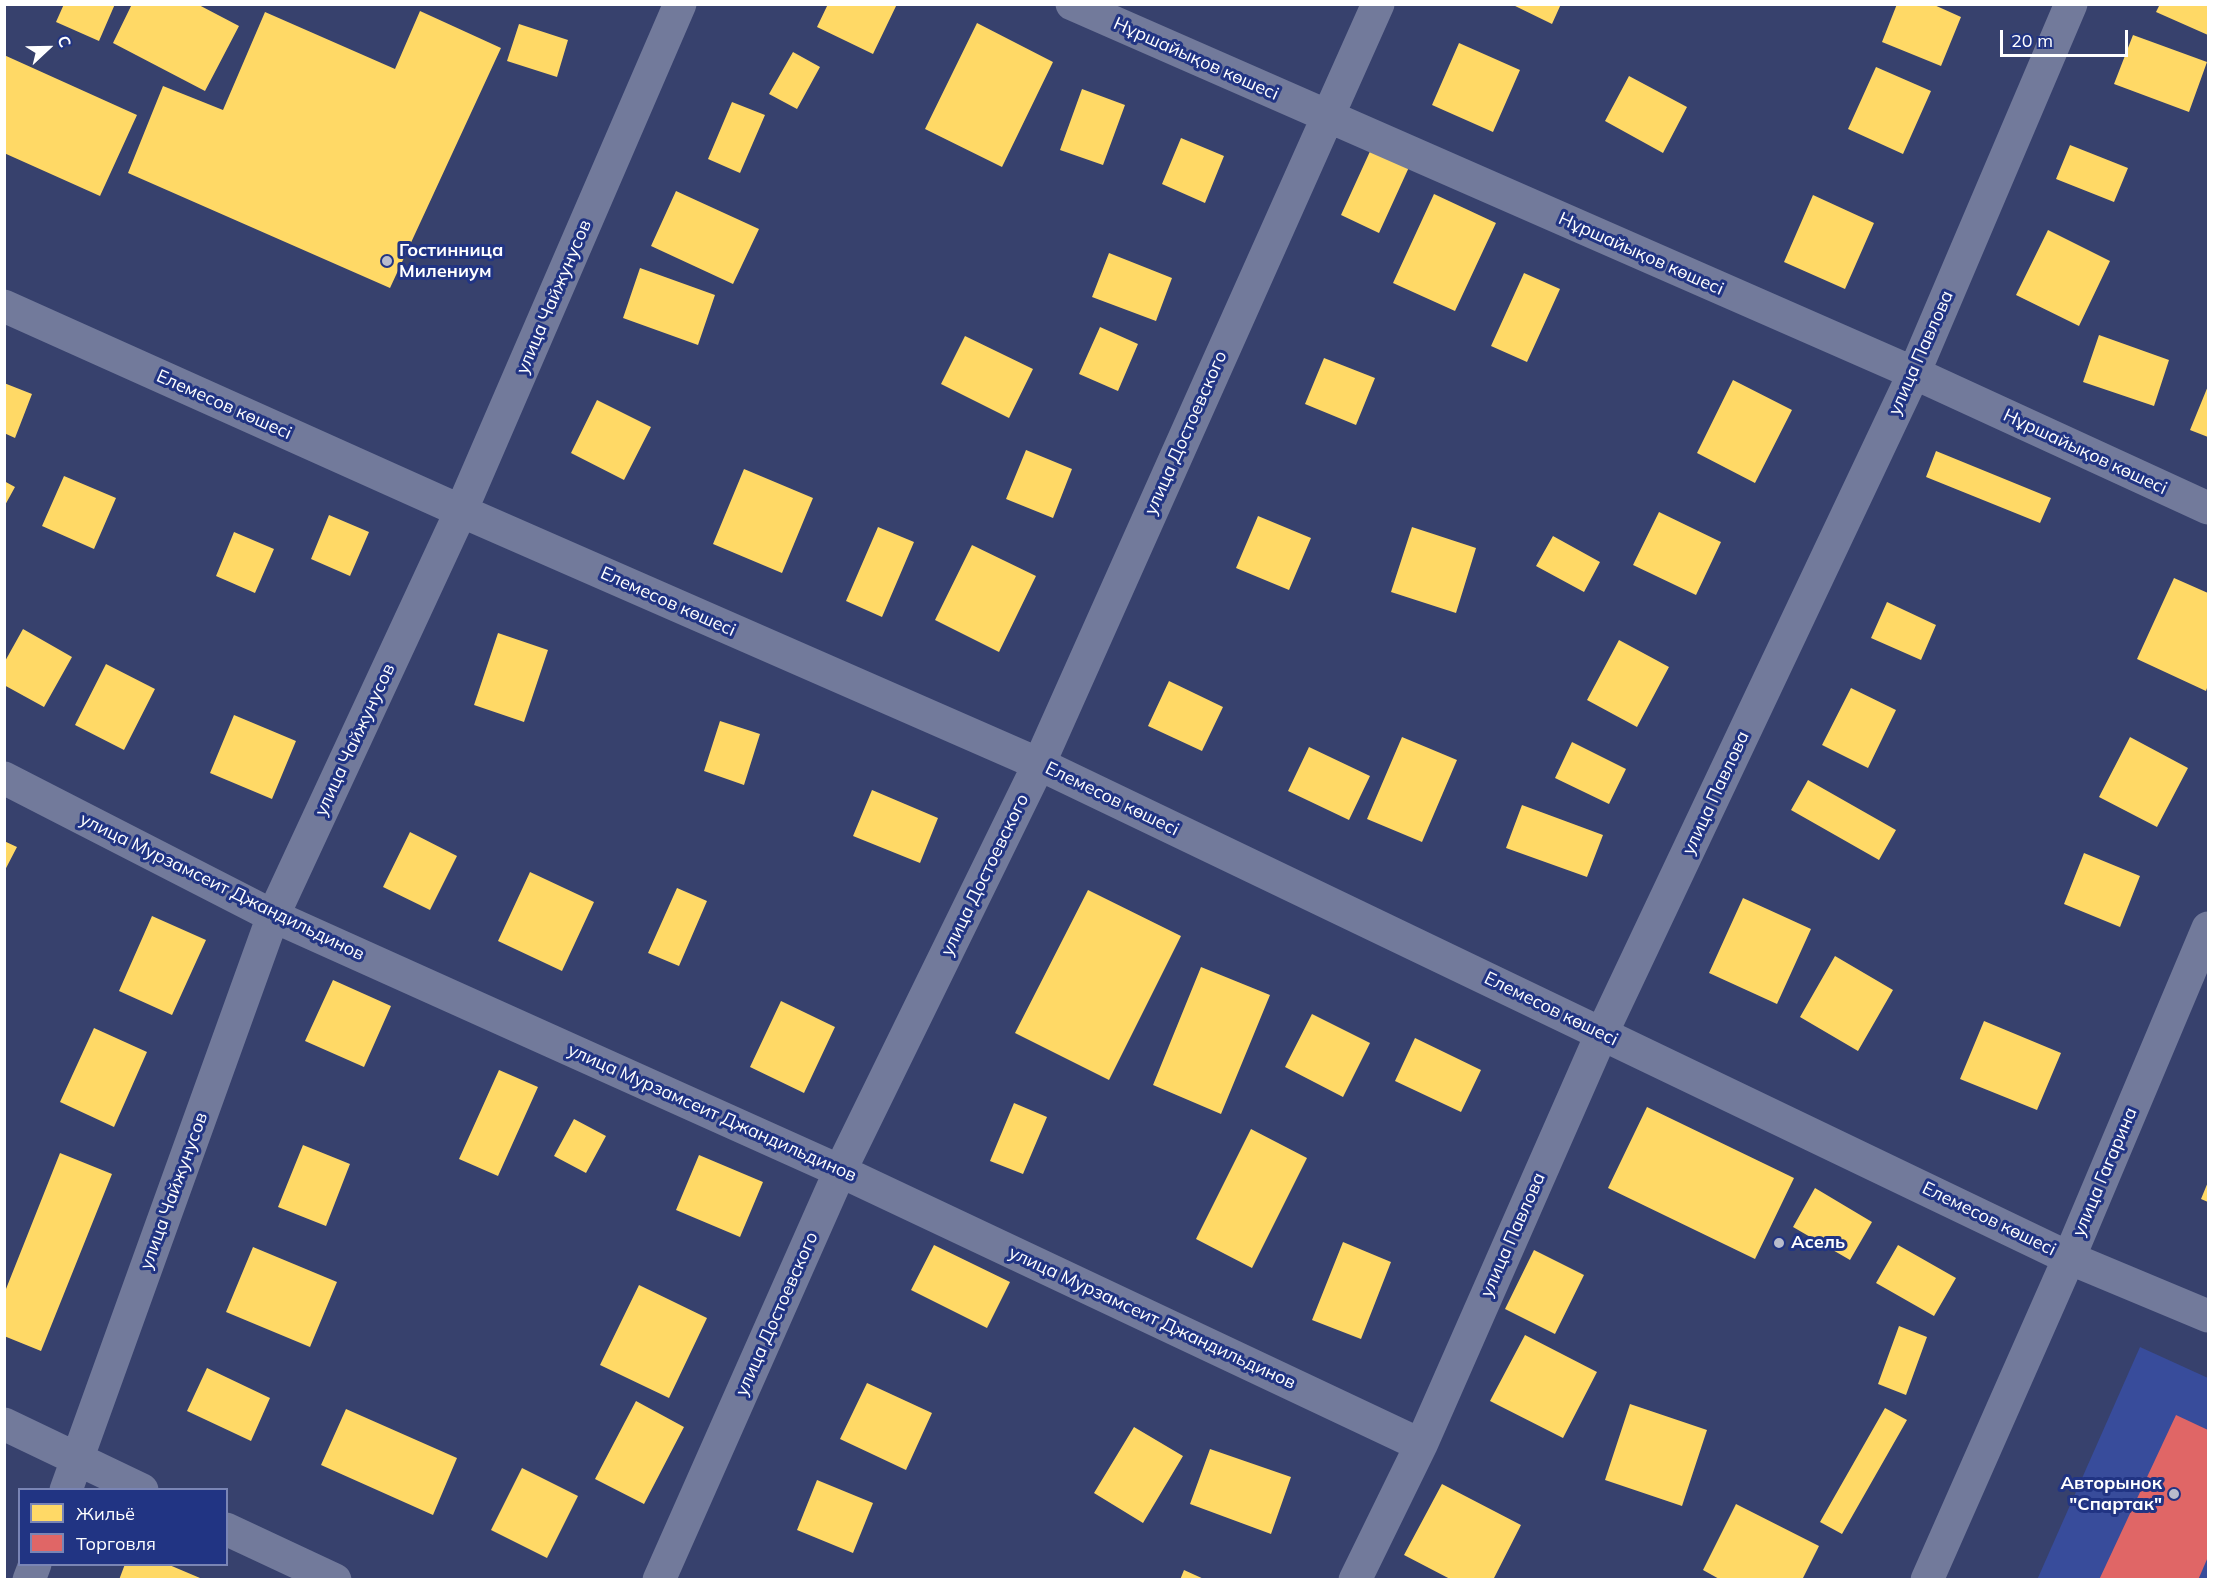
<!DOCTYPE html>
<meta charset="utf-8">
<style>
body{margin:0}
#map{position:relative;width:2213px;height:1584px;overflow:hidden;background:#37416d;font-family:Mulish,sans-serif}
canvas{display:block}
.frame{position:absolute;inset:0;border:6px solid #fff;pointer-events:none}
.legend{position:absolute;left:18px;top:1488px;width:210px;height:78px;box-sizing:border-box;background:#213483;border:2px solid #7a85b5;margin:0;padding:8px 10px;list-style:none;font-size:18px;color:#fff}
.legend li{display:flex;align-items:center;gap:12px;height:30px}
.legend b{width:30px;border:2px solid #7a85b5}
.north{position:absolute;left:18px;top:18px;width:60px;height:60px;-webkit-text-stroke:4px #213483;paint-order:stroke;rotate:68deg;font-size:16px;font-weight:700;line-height:24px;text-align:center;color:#fff}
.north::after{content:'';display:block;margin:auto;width:21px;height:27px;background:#fff;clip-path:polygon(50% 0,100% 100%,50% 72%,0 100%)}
.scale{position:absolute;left:2000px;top:30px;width:128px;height:27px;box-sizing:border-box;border:3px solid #fff;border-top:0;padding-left:8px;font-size:18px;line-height:21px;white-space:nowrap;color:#fff;-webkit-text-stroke:4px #213483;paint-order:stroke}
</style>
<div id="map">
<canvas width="2213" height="1584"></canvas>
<div class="frame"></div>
<ul class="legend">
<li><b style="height:16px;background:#ffd966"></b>Жильё</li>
<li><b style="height:16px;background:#e06666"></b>Торговля</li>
</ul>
<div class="north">С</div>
<div class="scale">20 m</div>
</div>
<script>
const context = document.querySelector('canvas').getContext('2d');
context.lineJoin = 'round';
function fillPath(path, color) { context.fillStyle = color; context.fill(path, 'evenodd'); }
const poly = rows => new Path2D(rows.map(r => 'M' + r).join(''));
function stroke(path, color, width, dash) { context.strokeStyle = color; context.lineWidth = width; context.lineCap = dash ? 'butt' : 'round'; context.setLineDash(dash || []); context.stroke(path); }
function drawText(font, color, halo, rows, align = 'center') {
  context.font = font + ' Mulish,sans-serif'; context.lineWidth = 6; context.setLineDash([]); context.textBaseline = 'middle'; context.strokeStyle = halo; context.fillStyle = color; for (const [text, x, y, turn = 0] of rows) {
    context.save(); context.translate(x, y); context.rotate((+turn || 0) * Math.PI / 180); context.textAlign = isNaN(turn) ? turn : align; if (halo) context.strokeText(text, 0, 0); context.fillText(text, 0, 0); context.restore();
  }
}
fillPath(poly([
 [2140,1347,2208,1378,2208,1579,2037,1580]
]), '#384c9b');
fillPath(poly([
 [64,4,115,4,99,41,56,22],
 [132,4,197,4,239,26,205,91,113,43],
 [828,4,897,4,873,54,817,27],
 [1511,4,1561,4,1552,24],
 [1897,4,1932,4,1961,17,1941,66,1882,42],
 [2160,4,2208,4,2208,35,2156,12],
 [420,11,501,48,390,288,128,173,163,86,223,110,265,12,395,69],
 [977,23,1053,62,1002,167,925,129],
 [519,24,568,40,557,77,507,61],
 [2133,35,2207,62,2189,112,2114,84],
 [1459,43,1520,70,1493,132,1432,105],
 [793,52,820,67,797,109,769,94],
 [4,55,137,115,100,196,4,153],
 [1876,67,1931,91,1903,154,1848,129],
 [1629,76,1687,107,1663,153,1605,121],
 [1082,89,1125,105,1103,165,1060,150],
 [732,102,765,115,740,173,708,159],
 [1181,138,1224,156,1205,203,1162,184],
 [2070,145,2128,168,2114,202,2056,179],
 [1372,147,1410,165,1379,233,1341,215],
 [676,191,759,229,733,284,651,246],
 [1434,194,1496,223,1455,311,1393,283],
 [1813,195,1874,223,1845,289,1784,262],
 [2048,230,2110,261,2079,326,2016,295],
 [1109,253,1172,278,1156,321,1092,297],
 [640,268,715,295,698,345,623,318],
 [1524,273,1560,289,1527,362,1491,346],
 [1100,327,1138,344,1118,391,1079,374],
 [2099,335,2169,360,2154,406,2083,382],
 [965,336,1033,369,1009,418,941,384],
 [1324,358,1375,378,1356,425,1305,404],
 [1733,380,1792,410,1755,483,1697,453],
 [4,383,32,394,15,438,4,433],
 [2208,386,2208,437,2190,430],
 [597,400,651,427,624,480,571,453],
 [1026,450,1072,469,1053,518,1006,499],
 [1936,451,2051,498,2040,523,1926,477],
 [744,469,813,498,782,573,713,544],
 [64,476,116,498,94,549,42,526],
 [4,481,15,487,4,507],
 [1659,512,1721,542,1696,595,1633,565],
 [329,515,369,532,350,576,311,559],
 [1258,516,1311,538,1289,590,1236,568],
 [878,527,914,542,882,617,846,601],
 [1412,527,1476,548,1456,613,1391,592],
 [234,532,274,549,255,593,216,576],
 [1553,536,1600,562,1584,592,1536,566],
 [972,545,1036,576,999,652,935,620],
 [2174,578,2208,593,2208,685,2206,691,2137,659],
 [1887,602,1936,625,1921,660,1871,638],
 [23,629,72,657,44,707,4,685,4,663],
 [498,633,548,650,524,722,474,705],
 [1619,640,1669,667,1637,727,1587,700],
 [106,664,155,689,124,750,75,725],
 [1169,681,1223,707,1202,751,1148,726],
 [1851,688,1896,710,1868,768,1822,745],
 [234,715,296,741,272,799,210,773],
 [720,721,760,734,744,785,704,771],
 [1402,737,1457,760,1422,842,1367,819],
 [2130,737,2188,768,2157,827,2099,797],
 [1572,742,1626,769,1609,804,1555,778],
 [1309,747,1370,776,1349,820,1288,791],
 [1808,780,1896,830,1879,860,1791,810],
 [872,790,938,818,920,863,853,836],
 [1522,805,1603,835,1587,877,1506,848],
 [410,832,457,856,430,910,383,887],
 [4,841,17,847,4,872],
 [2084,853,2140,876,2120,927,2064,904],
 [530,872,594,902,562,971,498,941],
 [677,888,707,901,679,966,648,953],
 [1088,890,1181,936,1109,1080,1015,1033],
 [1743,898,1811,929,1777,1004,1709,973],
 [152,916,206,940,172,1015,119,991],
 [1835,956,1893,990,1858,1051,1800,1017],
 [1201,967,1270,995,1221,1114,1153,1085],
 [333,980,391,1006,364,1067,305,1041],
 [781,1001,835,1027,804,1093,750,1067],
 [1312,1014,1370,1043,1343,1097,1285,1067],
 [1984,1021,2061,1053,2037,1110,1960,1079],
 [94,1028,147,1052,114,1127,60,1102],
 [1415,1038,1481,1070,1461,1112,1395,1081],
 [499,1070,538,1087,498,1176,459,1159],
 [1014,1103,1047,1117,1023,1174,990,1161],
 [1647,1107,1794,1178,1755,1259,1608,1188],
 [574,1119,606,1136,586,1173,554,1156],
 [1251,1129,1307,1158,1252,1268,1196,1239],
 [303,1145,350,1164,326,1226,278,1207],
 [60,1153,112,1174,41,1351,4,1336,4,1294],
 [699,1155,763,1182,740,1237,676,1210],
 [2208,1182,2208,1202,2201,1199],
 [1815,1188,1872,1222,1850,1260,1793,1227],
 [1343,1242,1391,1262,1361,1339,1312,1320],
 [934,1245,1010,1282,987,1328,911,1290],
 [1898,1245,1956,1278,1934,1316,1876,1283],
 [253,1247,337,1282,310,1347,226,1312],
 [1534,1250,1584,1275,1555,1334,1505,1309],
 [639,1285,707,1318,669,1398,600,1365],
 [1899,1326,1927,1337,1906,1395,1878,1384],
 [1525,1335,1597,1372,1563,1438,1490,1401],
 [207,1368,270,1398,251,1441,187,1411],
 [867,1383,932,1413,906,1470,840,1439],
 [636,1401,684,1427,644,1504,595,1479],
 [1630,1404,1707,1430,1682,1506,1605,1480],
 [1885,1408,1907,1420,1842,1534,1820,1522],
 [346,1409,457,1458,433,1515,321,1465],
 [1134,1427,1183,1456,1143,1523,1094,1493],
 [1210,1449,1291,1477,1271,1534,1190,1504],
 [522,1468,578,1496,547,1558,491,1530],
 [817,1480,873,1503,853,1553,797,1530],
 [1442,1484,1521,1525,1493,1580,1452,1580,1404,1555],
 [1736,1504,1819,1546,1802,1580,1721,1580,1703,1570],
 [125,1564,167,1564,200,1578,119,1580],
 [1184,1570,1206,1580,1180,1580]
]), '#ffd966');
fillPath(poly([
 [2176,1415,2208,1430,2208,1557,2198,1580,2099,1580]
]), '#e06666');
stroke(poly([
 [1072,4,1914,373,2208,508],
 [4,306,461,511,1039,764,2069,1258,2208,1316],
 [4,778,273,916,840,1171,1421,1445],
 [4,1424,142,1490],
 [66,1490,273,916,461,511,680,4],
 [226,1529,335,1580],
 [29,1580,35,1564],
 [659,1580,840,1171,1039,764,1378,4],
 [1355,1580,1421,1445,1602,1033,1914,373,2071,4],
 [1927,1580,2069,1258,2208,928]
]), '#727a9b', 33);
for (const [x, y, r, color] of [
 [387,261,6,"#b9bccc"],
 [1779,1243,6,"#b9bccc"],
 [2174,1494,6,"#b9bccc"]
]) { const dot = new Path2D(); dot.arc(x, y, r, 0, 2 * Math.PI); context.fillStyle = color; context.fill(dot); stroke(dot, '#213483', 2); }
drawText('18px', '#fff', '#213483', [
 ["Нұршайықов көшесі",1196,59,24],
 ["Нұршайықов көшесі",1641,254,24],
 ["улица Чайжунусов",554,297,-67],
 ["улица Павлова",1921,353,-66],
 ["Елемесов көшесі",224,405,24],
 ["улица Достоевского",1186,433,-66],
 ["Нұршайықов көшесі",2085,452,25],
 ["Елемесов көшесі",668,602,24],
 ["улица Чайжунусов",355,740,-65],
 ["улица Павлова",1716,793,-65],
 ["Елемесов көшесі",1112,799,26],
 ["улица Достоевского",985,875,-64],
 ["улица Мурзамсеит Джандильдинов",222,887,26],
 ["Елемесов көшесі",1551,1009,26],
 ["улица Мурзамсеит Джандильдинов",712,1113,24],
 ["улица Гагарина",2105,1172,-67],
 ["улица Чайжунусов",174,1191,-70],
 ["Елемесов көшесі",1989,1219,26],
 ["улица Павлова",1513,1235,-66],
 ["улица Достоевского",777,1314,-66],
 ["улица Мурзамсеит Джандильдинов",1152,1318,25]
]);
drawText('bold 18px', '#fff', '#213483', [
 ["Гостинница",399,251],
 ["Милениум",399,272],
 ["Асель",1791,1243],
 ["Авторынок",2162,1484,"right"],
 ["\"Спартак\"",2162,1505,"right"]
], 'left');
</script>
